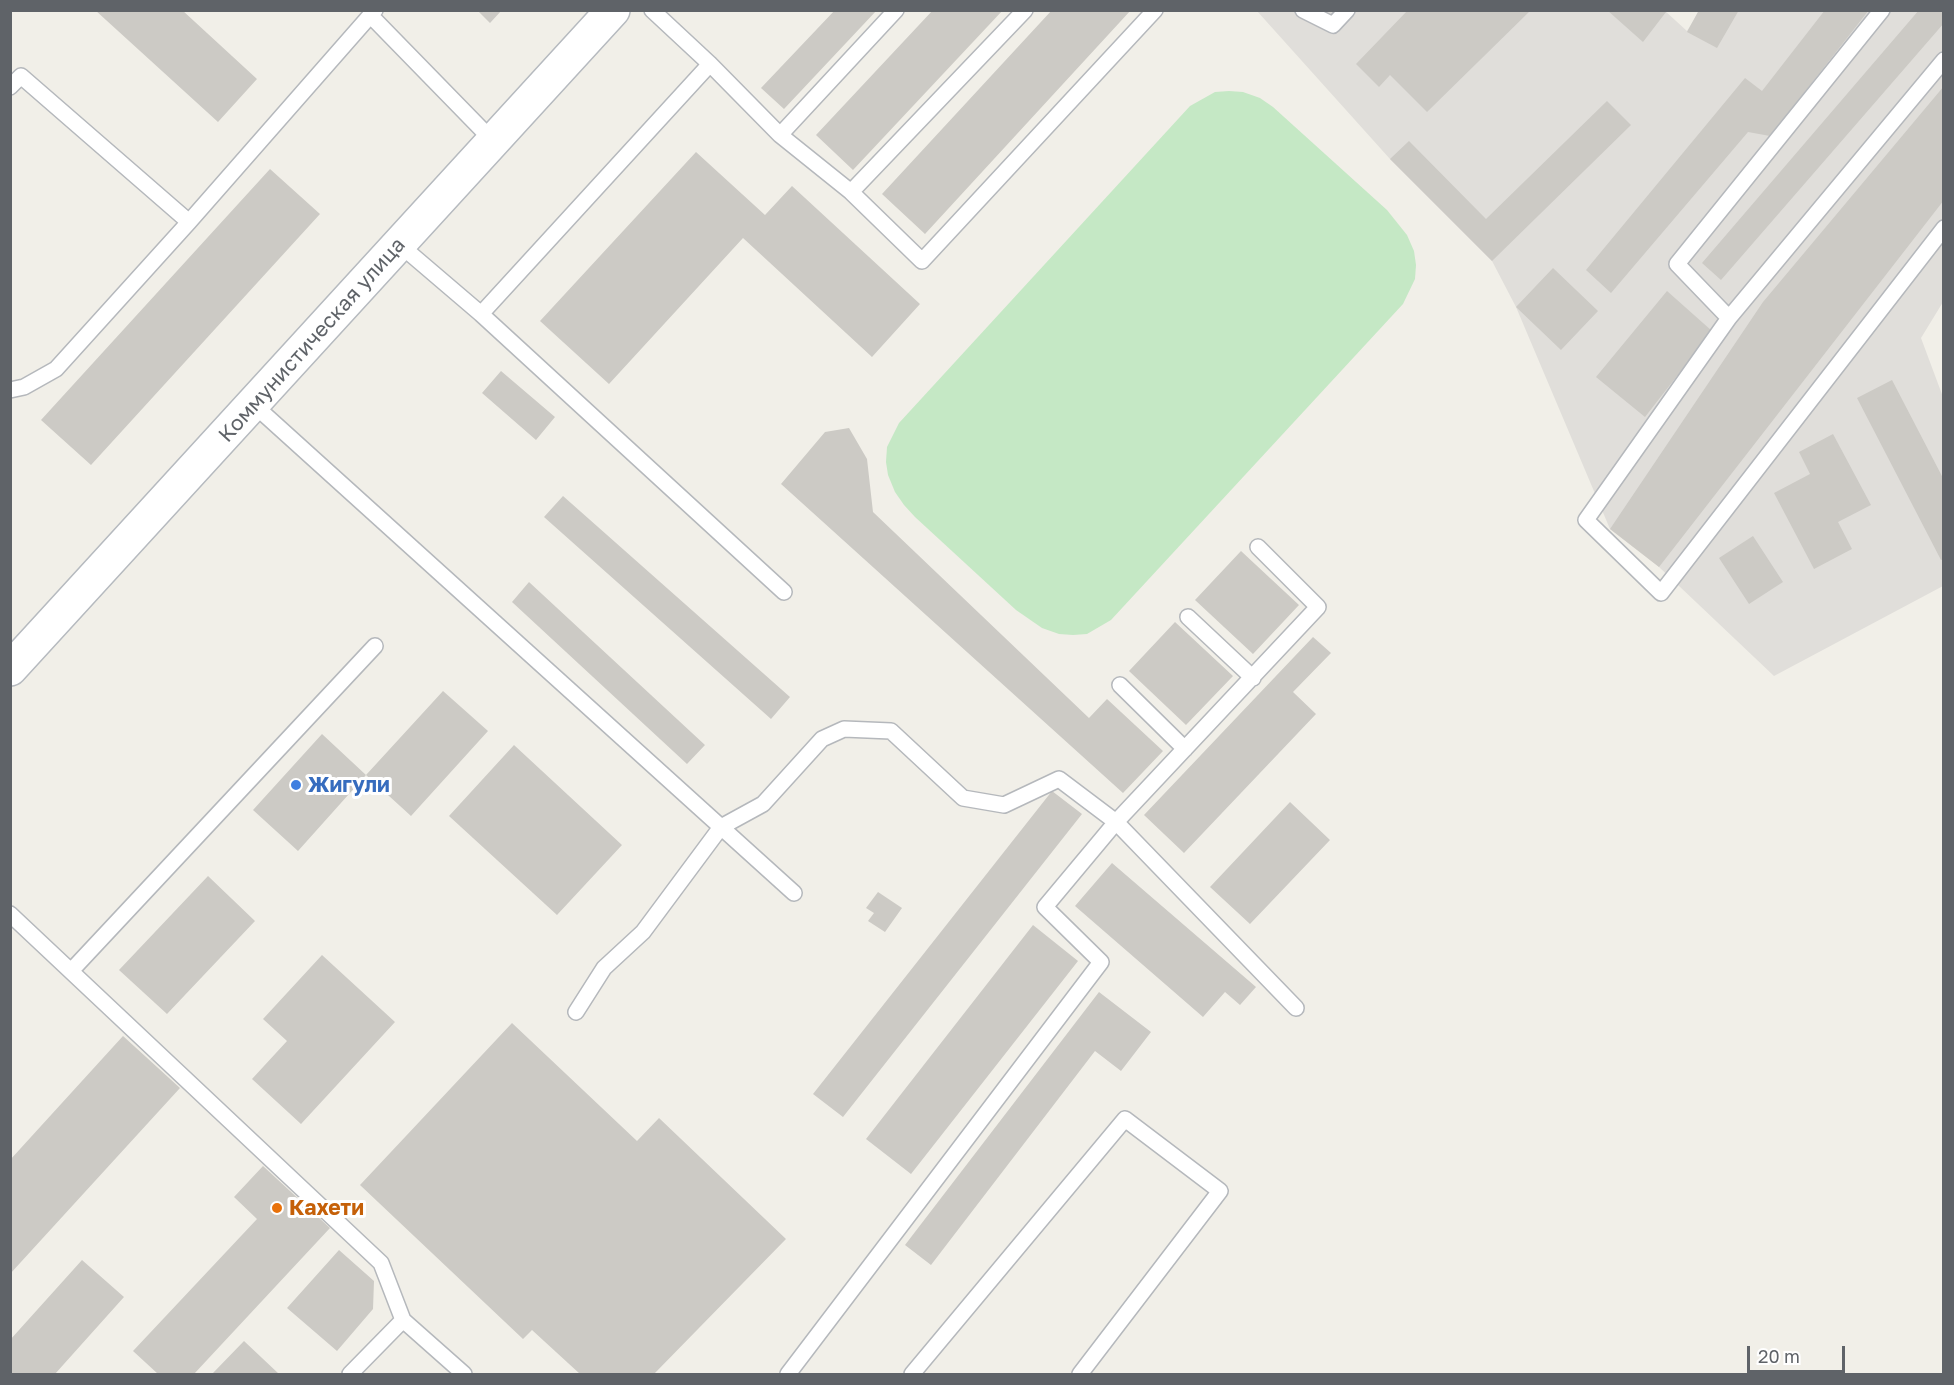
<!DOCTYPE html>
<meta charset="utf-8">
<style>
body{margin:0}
#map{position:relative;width:1954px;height:1385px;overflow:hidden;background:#f1efe8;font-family:"Golos Text",sans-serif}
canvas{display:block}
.frame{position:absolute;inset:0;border:12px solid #5f6368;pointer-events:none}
.scale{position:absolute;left:1747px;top:1346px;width:98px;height:27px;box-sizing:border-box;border:3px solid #5f6368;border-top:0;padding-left:8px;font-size:18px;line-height:21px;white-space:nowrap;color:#5f6368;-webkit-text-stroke:4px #fff;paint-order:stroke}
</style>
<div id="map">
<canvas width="1954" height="1385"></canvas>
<div class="frame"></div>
<div class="scale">20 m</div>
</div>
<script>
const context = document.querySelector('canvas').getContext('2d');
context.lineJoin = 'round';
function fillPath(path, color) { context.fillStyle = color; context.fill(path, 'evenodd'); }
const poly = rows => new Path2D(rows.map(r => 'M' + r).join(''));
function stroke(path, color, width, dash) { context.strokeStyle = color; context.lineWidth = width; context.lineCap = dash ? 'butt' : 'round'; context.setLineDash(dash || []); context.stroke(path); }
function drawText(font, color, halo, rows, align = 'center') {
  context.font = font + ' "Golos Text",sans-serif'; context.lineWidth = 6; context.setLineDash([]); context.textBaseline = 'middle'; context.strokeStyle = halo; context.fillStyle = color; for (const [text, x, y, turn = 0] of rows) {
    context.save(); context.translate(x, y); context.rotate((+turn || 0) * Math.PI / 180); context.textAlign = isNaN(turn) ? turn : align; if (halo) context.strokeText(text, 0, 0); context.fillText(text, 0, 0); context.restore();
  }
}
fillPath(poly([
 [1664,10,1687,31,1699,11,1943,11,1943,302,1921,338,1943,397,1943,586,1774,676,1659,567,1610,529,1516,307,1492,261,1390,159,1257,11]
]), '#e0deda');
fillPath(poly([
 [1229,91,1243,92,1260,98,1273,107,1387,210,1407,235,1414,251,1416,265,1415,279,1403,304,1111,620,1087,634,1073,635,1059,634,1042,628,1016,610,915,517,904,505,895,492,888,475,886,462,887,447,899,423,1190,106,1215,92]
]), '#c5e8c5');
fillPath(poly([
 [95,10,182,10,257,79,218,122],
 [477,10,502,10,490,23],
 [835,10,877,10,784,109,761,88],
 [933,10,1003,10,853,170,816,135],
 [1052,10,1131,10,925,234,882,194],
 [1408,10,1531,10,1427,112,1390,75,1379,87,1356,64],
 [1607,10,1664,10,1666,12,1643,42],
 [1699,10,1739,10,1717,48,1687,32],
 [1825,10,1869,10,1770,136,1748,132,1611,293,1586,270,1745,78,1762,91],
 [1919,10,1944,10,1944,23,1721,280,1702,263],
 [1944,86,1944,200,1659,567,1610,529,1763,302],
 [1607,101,1631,125,1492,261,1390,159,1409,141,1486,219],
 [696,152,765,215,792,186,920,304,872,357,743,238,609,384,540,321],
 [270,169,320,214,91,465,41,420],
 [1553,268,1598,311,1561,350,1516,307],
 [1667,291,1712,331,1645,417,1596,377],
 [501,371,555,417,536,440,482,393],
 [1892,380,1944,480,1944,559,1941,560,1857,398],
 [849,428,867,459,873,512,1089,718,1107,699,1163,751,1123,793,781,484,825,432],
 [1833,434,1871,505,1838,522,1852,549,1814,569,1774,493,1810,474,1799,452],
 [563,496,790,697,771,719,544,517],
 [1753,536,1783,582,1749,604,1719,558],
 [1241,551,1299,605,1253,654,1195,600],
 [529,582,705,745,687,764,512,602],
 [1175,622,1233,676,1186,725,1129,671],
 [1313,637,1331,653,1293,692,1316,714,1184,853,1144,815],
 [443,691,488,731,411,816,366,775,298,851,253,810,322,734,366,775],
 [514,745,622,845,557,915,449,816],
 [1052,791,1082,814,843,1117,813,1094],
 [1290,802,1330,840,1250,924,1210,887],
 [1112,863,1256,987,1240,1005,1225,992,1203,1017,1075,906],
 [208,876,255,921,167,1014,119,970],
 [878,892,902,908,885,932,868,921,874,913,866,908],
 [1033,925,1078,961,911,1174,866,1139],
 [322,955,395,1022,301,1124,252,1079,287,1041,263,1019],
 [1099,992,1151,1032,1121,1071,1095,1051,931,1265,905,1245],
 [512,1023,637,1141,659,1118,786,1239,654,1374,580,1374,532,1330,523,1339,360,1185],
 [123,1036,180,1088,10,1274,10,1160],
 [263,1166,330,1228,194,1374,158,1374,133,1351,257,1219,234,1197],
 [339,1250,374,1281,373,1309,337,1351,287,1308],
 [82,1260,124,1297,55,1374,10,1374,10,1340],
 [244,1341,279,1374,212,1374]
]), '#cccac5');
const lane = poly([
 [652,10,710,64,780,135,851,192,922,261,1155,10],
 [1303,10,1333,25,1347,10],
 [371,16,493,141],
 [1944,60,1729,318,1586,520,1661,593,1944,228],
 [10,87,21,76,189,222],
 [780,135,896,10],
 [851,192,1025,10],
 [399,244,481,314,784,592],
 [481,314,710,64],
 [1729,318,1677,264,1882,10],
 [10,390,24,387,56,369,189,222,375,10],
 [253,404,794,893],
 [1188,617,1253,678],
 [1120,685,1185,749],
 [10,914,381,1263,403,1320,464,1374],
 [71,971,375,646],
 [576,1012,604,968,643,932,721,827,763,804,822,739,844,729,891,731,963,798,1004,805,1059,779,1116,822,1296,1008],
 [350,1374,403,1320],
 [788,1374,1101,962,1045,907,1116,822,1318,607,1258,547],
 [912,1374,1125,1119,1220,1191,1080,1374]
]);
const secondary = poly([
 [10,669,613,10]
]);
stroke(lane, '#b5b8bc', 18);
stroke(secondary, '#b6babf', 36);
stroke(lane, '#fff', 15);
stroke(secondary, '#fff', 33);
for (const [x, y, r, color] of [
 [296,785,6,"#3f7fe0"],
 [277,1208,6,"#e8710a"]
]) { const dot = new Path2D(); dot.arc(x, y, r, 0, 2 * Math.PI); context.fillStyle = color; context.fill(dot); stroke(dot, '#fff', 2); }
drawText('21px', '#5f6368', '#fff', [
 ["Коммунистическая улица",312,340,-48]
]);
drawText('bold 21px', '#366cbe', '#fff', [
 ["Жигули",308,785]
], 'left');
drawText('bold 21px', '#c56008', '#fff', [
 ["Кахети",289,1208]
], 'left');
</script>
